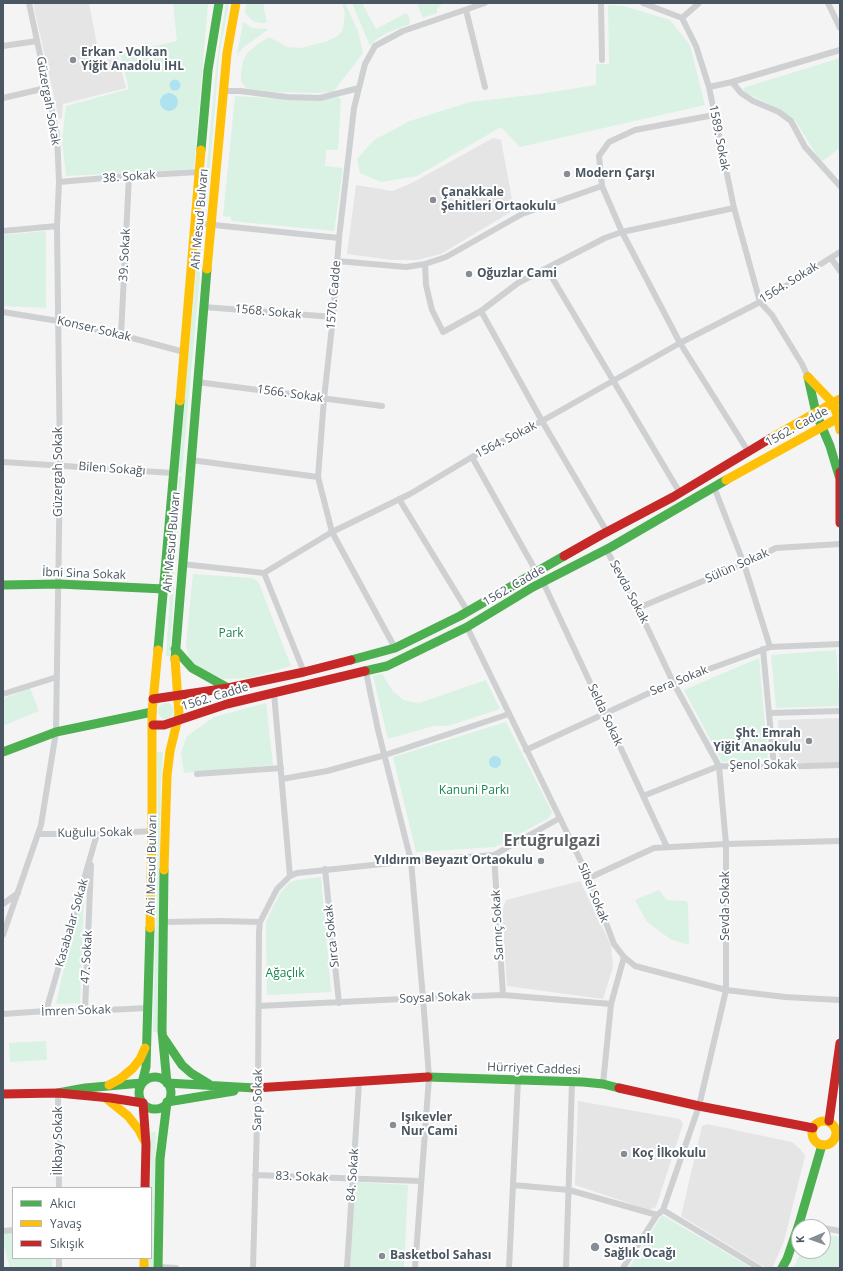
<!DOCTYPE html>
<meta charset="utf-8">
<style>
body{margin:0}
#map{position:relative;width:843px;height:1271px;overflow:hidden;background:#f4f4f4;font-family:"Open Sans",sans-serif}
canvas{display:block}
.frame{position:absolute;inset:0;border:4px solid #4a5661;pointer-events:none}
.legend{position:absolute;left:12px;top:1187px;width:140px;height:72px;box-sizing:border-box;background:#fff;border:1px solid #b7bbc0;margin:0;padding:5px 7px;list-style:none;font-size:12px;color:#4a5661}
.legend li{display:flex;align-items:center;gap:8px;height:20px}
.legend b{width:20px;border:1px solid #b7bbc0}
.north{position:absolute;left:791px;top:1219px;width:40px;height:40px;box-sizing:border-box;background:#fff;border:1px solid #b7bbc0;border-radius:50%;rotate:268deg;font-size:11px;font-weight:700;line-height:16px;text-align:center;color:#4a5661}
.north::after{content:'';display:block;margin:auto;width:14px;height:18px;background:#868d94;clip-path:polygon(50% 0,100% 100%,50% 72%,0 100%)}
</style>
<div id="map">
<canvas width="843" height="1271"></canvas>
<div class="frame"></div>
<ul class="legend">
<li><b style="height:5px;background:#4caf50"></b>Akıcı</li>
<li><b style="height:5px;background:#ffc107"></b>Yavaş</li>
<li><b style="height:5px;background:#c62828"></b>Sıkışık</li>
</ul>
<div class="north">K</div>
</div>
<script>
const context = document.querySelector('canvas').getContext('2d');
context.lineJoin = 'round';
function fillPath(path, color) { context.fillStyle = color; context.fill(path, 'evenodd'); }
const poly = rows => new Path2D(rows.map(r => 'M' + r).join(''));
function stroke(path, color, width, dash) { context.strokeStyle = color; context.lineWidth = width; context.lineCap = dash ? 'butt' : 'round'; context.setLineDash(dash || []); context.stroke(path); }
function drawText(font, color, halo, rows, align = 'center') {
  context.font = font + ' "Open Sans",sans-serif'; context.lineWidth = 4; context.setLineDash([]); context.textBaseline = 'middle'; context.strokeStyle = halo; context.fillStyle = color; for (const [text, x, y, turn = 0] of rows) {
    context.save(); context.translate(x, y); context.rotate((+turn || 0) * Math.PI / 180); context.textAlign = isNaN(turn) ? turn : align; if (halo) context.strokeText(text, 0, 0); context.fillText(text, 0, 0); context.restore();
  }
}
fillPath(poly([
 [33,3,89,3,100,61,118,58,126,88,63,104,62,118,59,119],
 [493,138,501,140,514,210,441,254,417,260,392,260,347,254,356,185,392,191,410,184],
 [840,718,840,763,782,763,779,760,778,723,779,720],
 [580,881,611,945,613,967,603,999,507,986,502,912,506,900],
 [578,1101,680,1119,683,1124,656,1207,649,1210,575,1185],
 [707,1124,792,1142,801,1150,805,1156,784,1241,773,1267,766,1268,681,1216,702,1126]
]), '#e6e5e6');
fillPath(poly([
 [173,3,208,3,194,169,66,176,62,141,66,106,129,89,120,54,177,41],
 [226,3,229,3,219,56,207,204,203,204,217,60],
 [247,3,264,3,264,10,267,22,264,23,255,22,250,19,245,12],
 [342,3,345,3,358,31,363,53,333,92,318,93,275,92,247,89,241,82,241,74,243,61,247,53,258,44,269,37,287,47,301,48,328,41,339,35,343,29,345,14],
 [352,3,362,3,376,29,406,13,409,16,410,24,389,32,378,38,370,46],
 [417,3,443,3,437,9,437,13,423,18],
 [608,5,624,6,670,20,690,45,705,105,520,147,501,127,417,176,381,182,360,173,357,159,374,140,410,121,470,102,540,94,596,85,596,64,609,64],
 [243,22,252,28,269,29,245,46,239,52,236,61],
 [840,58,840,148,821,162,795,120,781,110,744,92,743,88],
 [235,96,316,101,337,97,341,99,338,150,326,150,325,166,343,168,334,231,231,221,231,217,223,216],
 [200,230,204,231,182,472,180,473,179,471,187,372],
 [46,231,46,308,3,306,3,235],
 [180,476,182,477,175,566,170,656,166,656,172,565,179,477],
 [193,574,252,578,258,581,291,666,249,678,223,679,202,669,189,659,186,644],
 [836,650,840,706,776,708,771,655],
 [759,658,768,759,722,762,684,690],
 [382,674,393,691,403,700,419,703,486,680,500,709,448,726,434,726,388,739,373,676],
 [30,688,39,711,3,726,3,699],
 '158 711a8 8 0 1 1 16 0a8 8 0 1 1-16 0Z',
 [266,703,273,765,184,773,181,753,187,736,214,717],
 [506,722,552,812,549,818,495,847,416,852,393,757],
 [157,752,163,752,161,785,157,1032,153,1032,158,828],
 [321,877,331,992,267,995,266,923,272,909,281,892,290,882,298,880],
 [659,890,667,900,686,901,688,904,689,945,670,939,647,922,635,900],
 [84,896,80,1003,56,1004,73,927,81,898],
 [46,1041,47,1060,10,1062,9,1043],
 [151,1132,156,1132,153,1268,148,1268,149,1258,151,1258,151,1188,150,1188],
 [355,1182,408,1185,404,1268,350,1268],
 [662,1215,752,1268,629,1268],
 [13,1233,13,1258,52,1258,52,1268,10,1268,3,1243,3,1234],
 [823,1235,840,1237,840,1268,793,1268,802,1251,823,1251]
]), '#d9f2e3');
fillPath(poly([
 '169.5 85a5.5 5.5 0 1 1 11 0a5.5 5.5 0 1 1-11 0Z',
 '160 102a9 9 0 1 1 18 0a9 9 0 1 1-18 0Z',
 '489 762a6 6 0 1 1 12 0a6 6 0 1 1-12 0Z'
]), '#aee2f0');
stroke(poly([
 [601,3,602,60],
 [643,3,682,18,696,46,709,87,734,208,760,302,772,315,802,364,808,377],
 [828,3,840,28],
 [466,10,485,87],
 [682,18,699,3],
 [3,46,37,41],
 [732,82,741,93,753,101,779,112,791,121,805,147,840,186],
 [709,87,732,82,840,50],
 [224,91,240,91,287,97,320,98,359,88],
 [3,98,46,88],
 [714,115,635,130,609,142,599,156,602,186,622,232,680,343,748,451],
 [59,182,129,176,199,172],
 [195,223,339,238],
 [3,231,57,226],
 [831,258,840,271],
 [337,261,406,267,425,264,446,257,522,214,602,186],
 [425,264,426,285,432,310,443,332,481,311,518,283,605,238,622,232,734,208],
 [547,269,680,493],
 [204,307,333,317],
 [481,311,542,421,607,532],
 [3,312,58,321,121,335,184,352],
 [121,335,129,176],
 [197,382,382,406],
 [472,457,537,573],
 [191,460,318,477],
 [3,462,173,473],
 [714,487,744,564,770,647],
 [399,499,468,612],
 [606,549,638,608,673,682,719,766,726,844,726,990,699,1106,663,1210,657,1215,623,1268],
 [182,564,264,573],
 [543,582,667,847],
 [638,608,744,564,776,548,840,544],
 [467,627,589,878,614,944,624,957,635,966,726,990,785,997,840,1000],
 [395,648,332,532,318,477,324,399,333,317,339,238,354,108,365,64,375,46,403,31,485,3],
 [763,649,774,767],
 [304,672,264,573,332,532,410,494,472,457,542,421,680,343,760,302,840,252],
 [366,672,378,730,411,861,423,998,429,1077,415,1268],
 [274,693,290,876],
 [3,694,57,677],
 [770,713,840,711],
 [526,750,673,682,770,647,840,644],
 [197,774,281,768],
 [282,779,327,771,385,755,509,714],
 [643,796,719,766,774,767,840,765],
 [38,834,97,834,152,831],
 [494,855,503,995],
 [325,869,339,1003],
 [589,878,654,848,726,844,840,841],
 [3,904,18,893],
 [163,922,222,921,260,922],
 [3,935,41,825,56,732,60,466,57,226,59,182,57,135,29,3],
 [259,1006,423,998,503,995,611,1004],
 [46,1011,97,834],
 [85,1011,91,865],
 [3,1014,46,1011,85,1011,148,1008],
 [603,1084,611,1004,624,957],
 [58,1093,59,1188],
 [255,1175,420,1181],
 [513,1185,569,1190,657,1215],
 [663,1210,759,1268],
 [799,1224,817,1227],
 [823,1228,840,1231],
 [3,1231,13,1230],
 [59,1258,59,1268],
 [158,1267,176,1268],
 [253,1268,258,1088,259,932,260,922,277,889,290,876,297,873,411,861,494,855,560,818],
 [347,1268,359,1083],
 [509,1268,518,1080],
 [566,1268,572,1082]
]), '#ced0d2', 6);
stroke(poly([
 [201,150,208,70,219,3],
 [808,377,816,413,830,446,839,476],
 [3,585,59,584,164,589],
 [175,649,192,668,228,688],
 [158,650,180,401],
 [175,659,207,269],
 [351,660,395,648,460,616,564,556],
 [365,671,387,666,467,627,533,587,611,547,726,480],
 [3,752,56,732,152,712],
 [164,870,162,1031,167,1083,255,1088],
 [163,1037,182,1065,191,1073,209,1084],
 [428,1077,583,1082,603,1084,619,1088],
 '139 1093a16 16 0 1 1 32 0a16 16 0 1 1-32 0Z',
 [58,1093,85,1088,142,1083,146,1067,150,928],
 [158,1268,160,1159,167,1102,234,1091],
 [782,1268,787,1259,799,1224,822,1145]
]), '#4caf50', 9);
stroke(poly([
 [207,269,227,53,236,3],
 [808,377,833,403,838,418,840,430],
 [180,401,201,150],
 [771,438,840,399],
 [726,480,840,417],
 [164,870,167,775,170,751,179,714,175,659],
 [150,928,152,831,152,712,158,650],
 [109,1085,120,1079,133,1068,140,1059,145,1048],
 [107,1099,128,1116,139,1130,144,1140],
 '812 1133a12 12 0 1 1 24 0a12 12 0 1 1-24 0Z',
 [144,1258,144,1268]
]), '#ffc107', 9);
stroke(poly([
 [840,472,840,523],
 [564,556,601,535,673,497,771,438],
 [153,699,228,688,304,672,351,660],
 [153,725,164,725,227,704,365,671],
 [255,1088,428,1077],
 [619,1088,699,1106,813,1128],
 [3,1094,58,1093,111,1098,143,1103,146,1144,145,1188],
 [829,1121,840,1043]
]), '#c62828', 9);
for (const [x, y, r, color] of [
 [73,60,4,"#868d94"],
 [567,174,4,"#868d94"],
 [433,200,4,"#868d94"],
 [469,274,4,"#868d94"],
 [809,741,4,"#868d94"],
 [541,861,4,"#868d94"],
 [393,1125,4,"#868d94"],
 [624,1154,4,"#868d94"],
 [595,1247,5,"#868d94"],
 [382,1256,4,"#868d94"]
]) { const dot = new Path2D(); dot.arc(x, y, r, 0, 2 * Math.PI); context.fillStyle = color; context.fill(dot); stroke(dot, '#fff', 1.5); }
drawText('bold 12px', '#4a5661', '#fff', [
 ["Erkan - Volkan",81,53],
 ["Yiğit Anadolu İHL",81,67],
 ["Modern Çarşı",575,174],
 ["Çanakkale",441,193],
 ["Şehitleri Ortaokulu",441,207],
 ["Oğuzlar Cami",477,274],
 ["Şht. Emrah",801,734,"right"],
 ["Yiğit Anaokulu",801,748,"right"],
 ["Yıldırım Beyazıt Ortaokulu",533,861,"right"],
 ["Işıkevler",401,1118],
 ["Nur Cami",401,1132],
 ["Koç İlkokulu",632,1154],
 ["Osmanlı",604,1240],
 ["Sağlık Ocağı",604,1254],
 ["Basketbol Sahası",390,1256]
], 'left');
drawText('12px', '#4a5661', '#fff', [
 ["Güzergah Sokak",48,101,80],
 ["1589. Sokak",719,138,79],
 ["38. Sokak",129,177,-4],
 ["Ahi Mesud Bulvarı",200,219,-85],
 ["39. Sokak",125,255,-87],
 ["1564. Sokak",789,283,-32],
 ["1570. Cadde",334,295,-85],
 ["1568. Sokak",268,312,5],
 ["Konser Sokak",94,329,13],
 ["1566. Sokak",290,394,8],
 ["1562. Cadde",797,427,-29],
 ["1564. Sokak",506,440,-27],
 ["Bilen Sokağı",112,469,4],
 ["Güzergah Sokak",59,472,-90],
 ["Ahi Mesud Bulvarı",172,542,-85],
 ["Sülün Sokak",737,566,-24],
 ["İbni Sina Sokak",84,574,2],
 ["1562. Cadde",514,586,-30],
 ["Sevda Sokak",629,592,62],
 ["Sera Sokak",679,681,-22],
 ["1562. Cadde",215,697,-17],
 ["Selda Sokak",605,715,65],
 ["Şenol Sokak",763,766],
 ["Kuğulu Sokak",95,833,-1],
 ["Ahi Mesud Bulvarı",152,865,-89],
 ["Sibel Sokak",593,893,68],
 ["Sevda Sokak",726,906,-90],
 ["Kasabalar Sokak",72,923,-74],
 ["Sarnıç Sokak",498,925,-93],
 ["Sırca Sokak",332,936,-96],
 ["47. Sokak",87,957,-87],
 ["Soysal Sokak",435,998,-2],
 ["İmren Sokak",76,1011,-2],
 ["Hürriyet Caddesi",534,1069,2],
 ["Sarp Sokak",258,1100,-89],
 ["İlkbay Sokak",59,1141,-90],
 ["84. Sokak",353,1175,-86],
 ["83. Sokak",302,1177,2]
]);
drawText('12px', '#17864f', '#fff', [
 ["Park",231,634],
 ["Kanuni Parkı",474,791],
 ["Ağaçlık",285,974]
]);
drawText('bold 16px', '#5f6368', '#fff', [
 ["Ertuğrulgazi",552,841]
]);
</script>
